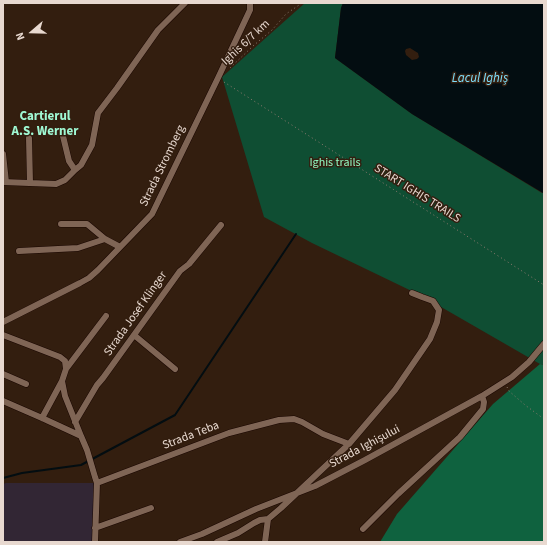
<!DOCTYPE html>
<meta charset="utf-8">
<style>
body{margin:0}
#map{position:relative;width:547px;height:545px;overflow:hidden;background:#331e0f;font-family:"Source Sans 3",sans-serif}
canvas{display:block}
.frame{position:absolute;inset:0;border:4px solid #e8d9d0;pointer-events:none}
.north{position:absolute;left:12px;top:12px;width:40px;height:40px;-webkit-text-stroke:3px #331e0f;paint-order:stroke;rotate:250deg;font-size:11px;font-weight:700;line-height:16px;text-align:center;color:#e8d9d0}
.north::after{content:'';display:block;margin:auto;width:14px;height:18px;background:#e8d9d0;clip-path:polygon(50% 0,100% 100%,50% 72%,0 100%)}
</style>
<div id="map">
<canvas width="547" height="545"></canvas>
<div class="frame"></div>
<div class="north">N</div>
</div>
<script>
const context = document.querySelector('canvas').getContext('2d');
context.lineJoin = 'round';
function fillPath(path, color) { context.fillStyle = color; context.fill(path, 'evenodd'); }
const poly = rows => new Path2D(rows.map(r => 'M' + r).join(''));
function stroke(path, color, width, dash) { context.strokeStyle = color; context.lineWidth = width; context.lineCap = dash ? 'butt' : 'round'; context.setLineDash(dash || []); context.stroke(path); }
function drawText(font, color, halo, rows, align = 'center') {
  context.font = font + ' "Source Sans 3",sans-serif'; context.lineWidth = 3; context.setLineDash([]); context.textBaseline = 'middle'; context.strokeStyle = halo; context.fillStyle = color; for (const [text, x, y, turn = 0] of rows) {
    context.save(); context.translate(x, y); context.rotate((+turn || 0) * Math.PI / 180); context.textAlign = isNaN(turn) ? turn : align; if (halo) context.strokeText(text, 0, 0); context.fillText(text, 0, 0); context.restore();
  }
}
fillPath(poly([
 [6,483,97,483,95,542,3,542,3,484]
]), '#322634');
fillPath(poly([
 [305,3,343,3,341,8,335,58,412,114,542,193,544,191,544,365,540,364,422,296,312,243,264,217,222,77]
]), '#0f4e33');
fillPath(poly([
 [540,364,544,365,544,542,380,542,397,514,493,404]
]), '#0f623f');
fillPath(poly([
 [343,3,544,3,544,191,543,193,412,114,335,58,341,8],
 [410,48,418,53,419,57,417,59,412,60,406,55,405,51,406,49]
]), '#030d11');
stroke(poly([
 [3,478,22,473,81,465,175,415,296,234]
]), '#030d11', 2);
const minor = poly([
 [62,132,69,161,75,170],
 [29,138,30,183],
 [3,154,6,182],
 [3,182,56,184,65,180,75,170,81,165,92,145,98,113,117,88,158,30,185,3],
 [61,224,87,224,105,239],
 [19,251,78,248,105,239,120,247],
 [3,322,80,283,89,278,98,270,152,214,218,78,250,10,250,3],
 [3,335,60,357,65,361,66,369,62,381,65,396,81,436],
 [134,335,175,369],
 [66,369,106,316],
 [3,374,26,384],
 [3,401,42,418,81,436,87,450,95,477,97,483,95,542],
 [42,418,62,381],
 [75,422,97,385,103,378,180,271,189,264,221,225],
 [97,483,229,433,279,420,294,419,302,422,323,434,349,444],
 [95,528,151,508],
 [363,529,398,494,460,437,483,409,484,402,482,396],
 [180,542,202,534,256,509,315,486,365,460,482,396,512,377,529,362,544,344],
 [217,542,238,533,254,523,260,520,268,519,281,508,349,444,395,390,430,339,437,322,439,310,433,301,422,297,412,293],
 [265,542,268,519]
]);
stroke(minor, '#1a0700', 7);
stroke(poly([
 [230,68,253,46,272,30,286,14,302,3],
 [224,82,544,285],
 [507,387,509,391,525,405,544,419]
]), '#8e7c70', 1, [1, 3]);
stroke(minor, '#7f6555', 6);
drawText('12px', '#e8d9d0', '#331e0f', [
 ["Ighis 6/7 km",246,43,-43],
 ["Strada Stromberg",163,166,-64],
 ["START IGHIS TRAILS",417,194,32],
 ["Strada Josef Klinger",136,314,-55],
 ["Strada Teba",191,436,-21],
 ["Strada Ighișului",365,447,-28]
]);
drawText('12px', '#91f9c2', '#331e0f', [
 ["Ighis trails",335,163]
]);
drawText('italic 13px', '#7ddefb', '#331e0f', [
 ["Lacul Ighiș",480,79]
]);
drawText('bold 13px', '#a0f9d4', '#331e0f', [
 ["Cartierul",45,117],
 ["A.S. Werner",45,132]
]);
</script>
